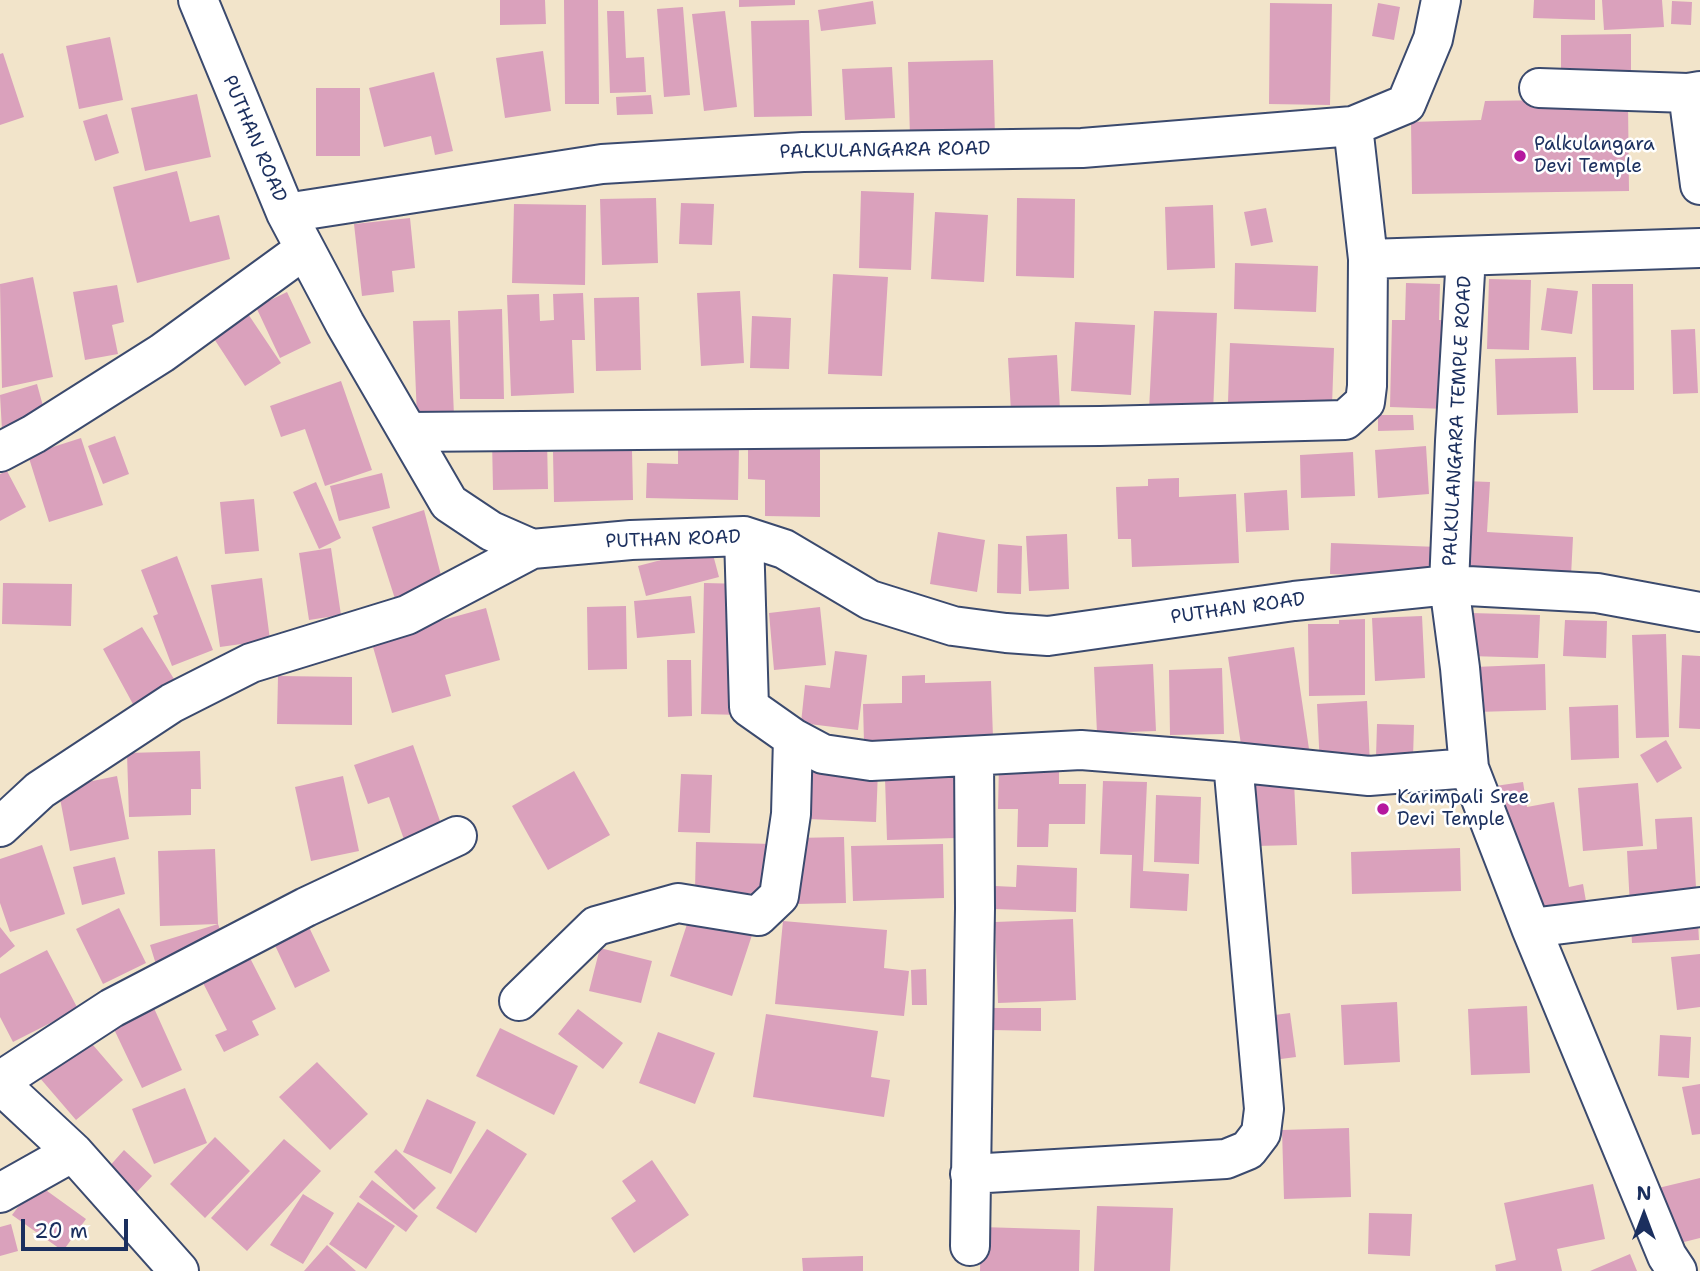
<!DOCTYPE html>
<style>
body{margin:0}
#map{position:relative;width:1700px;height:1271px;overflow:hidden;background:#f2e4ca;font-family:"Shantell Sans",sans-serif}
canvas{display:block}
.north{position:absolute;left:1609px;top:1180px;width:70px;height:70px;-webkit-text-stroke:5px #fff;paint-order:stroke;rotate:0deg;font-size:19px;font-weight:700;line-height:28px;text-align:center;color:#1b2f5e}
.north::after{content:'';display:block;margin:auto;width:24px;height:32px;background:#1b2f5e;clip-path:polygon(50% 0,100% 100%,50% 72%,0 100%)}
.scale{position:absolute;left:21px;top:1219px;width:107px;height:32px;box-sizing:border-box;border:4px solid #1b2f5e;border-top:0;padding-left:9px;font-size:21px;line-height:24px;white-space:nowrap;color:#1b2f5e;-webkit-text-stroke:5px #fff;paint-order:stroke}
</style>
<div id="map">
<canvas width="1700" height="1271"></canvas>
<div class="north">N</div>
<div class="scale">20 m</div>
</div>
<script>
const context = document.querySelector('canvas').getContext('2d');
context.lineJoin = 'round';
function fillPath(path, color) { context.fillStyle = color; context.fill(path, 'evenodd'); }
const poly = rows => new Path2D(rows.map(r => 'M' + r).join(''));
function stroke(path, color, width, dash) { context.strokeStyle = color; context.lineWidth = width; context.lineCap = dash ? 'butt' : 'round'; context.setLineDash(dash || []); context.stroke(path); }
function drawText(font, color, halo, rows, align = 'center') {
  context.font = font + ' "Shantell Sans",sans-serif'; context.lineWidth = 5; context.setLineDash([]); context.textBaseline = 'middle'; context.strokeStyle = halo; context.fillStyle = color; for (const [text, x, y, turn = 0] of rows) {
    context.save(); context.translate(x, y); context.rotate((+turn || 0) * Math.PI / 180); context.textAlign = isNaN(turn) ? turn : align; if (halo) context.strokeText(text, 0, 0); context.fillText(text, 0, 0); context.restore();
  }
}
fillPath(poly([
 [500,0,545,0,546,24,500,25],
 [564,0,598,0,599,104,565,104],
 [739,0,795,0,795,5,739,7],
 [1534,0,1595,0,1595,20,1533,18],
 [1602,0,1662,0,1664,27,1604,30],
 [873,1,876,24,821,31,818,10],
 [1672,1,1692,2,1691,25,1671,24],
 [1270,3,1332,4,1330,105,1269,104],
 [1378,3,1400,7,1394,40,1372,36],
 [683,7,690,95,664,97,657,9],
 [607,11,624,11,626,58,644,57,646,92,610,93],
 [725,11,737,107,704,111,692,14],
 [809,20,812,116,754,117,751,21],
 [1631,34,1631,72,1561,72,1561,35],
 [110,37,123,100,79,109,66,46],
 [543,51,551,111,505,118,496,58],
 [3,53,24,117,0,125,0,54],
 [993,60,995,137,910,138,908,62],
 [892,67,895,118,845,120,842,69],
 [434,72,453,151,435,155,431,136,384,147,369,88],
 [316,88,360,88,360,156,316,156],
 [197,94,211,157,145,171,131,108],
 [651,95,653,114,617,115,616,97],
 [1550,100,1628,103,1629,191,1412,194,1411,122,1481,120,1485,101],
 [107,114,119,153,95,161,83,121],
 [177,171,190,222,219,215,230,259,137,283,113,187],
 [861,191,914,193,911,270,859,268],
 [656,198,658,263,602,265,600,199],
 [1017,198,1075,199,1074,278,1016,276],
 [681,203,714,204,712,245,679,244],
 [514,204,586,205,585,285,512,283],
 [1213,205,1215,268,1167,270,1165,207],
 [1266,208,1273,242,1251,246,1244,212],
 [935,212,988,215,984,282,931,279],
 [410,218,415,268,392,271,394,292,362,296,354,224],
 [1235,263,1318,266,1316,312,1234,309],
 [833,274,888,277,882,376,828,374],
 [33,277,53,377,2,388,0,284],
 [1489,279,1531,280,1529,350,1487,349],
 [1406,283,1440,284,1439,320,1448,320,1446,409,1390,407,1392,320,1405,320],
 [1592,284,1633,284,1634,390,1593,390],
 [117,285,124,322,112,325,118,354,85,360,73,292],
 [1547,288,1578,291,1572,334,1541,330],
 [740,291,744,363,701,366,697,293],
 [287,292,311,343,280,358,256,307],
 [583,293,585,340,572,340,574,393,511,396,507,295,539,294,540,321,554,320,553,294],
 [639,297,641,370,596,371,594,298],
 [242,305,281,363,245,386,207,328],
 [502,309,504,399,460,399,458,311],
 [1154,311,1217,313,1213,413,1149,410],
 [752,316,791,318,789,369,750,368],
 [450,320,454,416,417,417,413,321],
 [1075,322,1135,325,1131,395,1071,391],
 [1695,329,1698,393,1673,394,1671,330],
 [1230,343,1334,348,1332,406,1228,402],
 [1057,355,1060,410,1011,412,1008,358],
 [1576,357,1578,413,1497,415,1495,359],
 [341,381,372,470,325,486,305,429,281,437,270,406],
 [37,384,46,417,2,430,0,395],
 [1378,415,1413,415,1414,430,1378,431],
 [115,436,129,474,103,484,88,446],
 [81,438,103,505,49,522,28,455],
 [547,438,548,489,493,490,492,439],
 [748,443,820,443,820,517,765,516,765,480,748,479],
 [678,444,739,446,738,500,646,498,647,463,678,464],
 [1426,446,1429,494,1378,498,1375,450],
 [632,450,633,500,554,502,553,452],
 [1353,452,1355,496,1301,498,1300,455],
 [7,471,26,507,0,521,0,474],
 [382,473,390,508,339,521,330,486],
 [1179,478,1179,497,1236,494,1239,563,1132,567,1131,539,1118,539,1116,487,1148,486,1148,479],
 [1465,481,1490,482,1487,532,1573,537,1571,576,1459,569],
 [316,482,341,538,319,549,293,492],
 [1287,490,1289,530,1246,532,1244,493],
 [254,499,259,551,225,554,220,502],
 [424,510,443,583,396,602,372,527],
 [938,532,985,540,977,592,930,584],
 [1067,534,1069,589,1029,591,1026,536],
 [1331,543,1439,547,1437,579,1330,574],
 [998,544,1022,546,1021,594,997,593],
 [711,547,719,577,646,596,638,566],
 [331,548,341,615,309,620,299,553],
 [177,556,213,650,172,666,153,616,158,614,141,570],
 [262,578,270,640,220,647,211,585],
 [3,583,72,584,71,626,2,624],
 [704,583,745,584,742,715,701,714],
 [691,596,695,633,637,638,634,601],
 [626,606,627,669,588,670,587,607],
 [820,607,826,665,774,670,769,613],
 [486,608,500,660,445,675,451,696,392,713,371,640],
 [1471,613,1540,615,1538,658,1469,656],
 [1422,616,1425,678,1375,681,1372,618],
 [1365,619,1365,695,1309,696,1308,624,1339,624,1339,620],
 [1565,620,1607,621,1606,658,1563,656],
 [142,627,174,679,134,706,103,649],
 [1666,634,1669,737,1636,738,1632,635],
 [1294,647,1309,749,1243,758,1228,657],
 [835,651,867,655,858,730,801,723,805,685,830,688],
 [1682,655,1700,656,1700,729,1679,728],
 [667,660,691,660,692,716,668,717],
 [1153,664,1156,731,1097,733,1094,667],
 [1545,664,1546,710,1476,712,1475,667],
 [1222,668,1224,734,1170,735,1169,670],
 [925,675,925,683,991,681,993,738,864,743,863,704,902,703,902,676],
 [278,676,352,677,352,725,277,724],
 [1367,701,1370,765,1320,767,1317,704],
 [1618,705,1619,758,1571,760,1569,707],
 [1377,724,1414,725,1413,758,1376,757],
 [1666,740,1682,768,1657,783,1640,755],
 [413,745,445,835,407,848,389,797,368,804,354,765],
 [200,751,201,789,191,789,191,815,129,817,127,753],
 [999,764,1059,765,1059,784,1086,784,1085,824,1049,824,1048,847,1017,847,1018,809,998,809],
 [810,767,878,770,876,822,808,819],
 [574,771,610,835,548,870,512,806],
 [681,774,712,775,710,833,678,832],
 [117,776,129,839,70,851,58,788],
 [343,776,359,851,311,861,295,787],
 [954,776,956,838,887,840,885,778],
 [1103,781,1147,782,1143,871,1189,874,1187,911,1130,908,1132,855,1100,854],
 [1294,782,1297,845,1256,846,1254,784],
 [1523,782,1527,807,1554,802,1569,887,1583,884,1587,907,1513,931,1488,787],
 [1638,783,1643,846,1583,851,1578,788],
 [1156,795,1201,797,1199,864,1154,862],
 [1692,817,1699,940,1632,943,1627,851,1657,849,1655,819],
 [844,837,846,903,796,904,795,838],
 [696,842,772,844,770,894,695,891],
 [943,844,944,898,853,901,851,846],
 [42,845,65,914,10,932,0,903,0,859],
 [1460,848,1461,891,1352,894,1351,852],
 [215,849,218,924,160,926,158,851],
 [115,857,125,894,82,905,73,867],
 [1017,865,1077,868,1076,912,995,909,995,886,1016,887],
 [119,908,146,963,103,984,76,929],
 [691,912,753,932,732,996,670,976],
 [1073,919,1076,1000,998,1003,995,922],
 [783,921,887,930,884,968,909,971,904,1016,775,1004],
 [307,923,330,971,295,988,272,939],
 [218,924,227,949,158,971,150,945],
 [0,927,15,946,0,958],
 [600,948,652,961,641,1003,589,991],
 [47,950,78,1009,13,1042,0,1017,0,974],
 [1700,954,1700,1007,1677,1010,1671,957],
 [249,956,276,1009,252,1021,259,1035,224,1052,215,1035,227,1030,201,979],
 [926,969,927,1005,912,1005,911,970],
 [1397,1002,1400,1062,1344,1065,1341,1005],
 [153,1006,182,1070,142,1088,112,1025],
 [1527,1006,1530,1073,1471,1075,1468,1009],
 [992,1008,1041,1008,1041,1031,992,1030],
 [578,1009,623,1043,603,1069,558,1034],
 [1290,1013,1296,1057,1258,1062,1252,1018],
 [766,1014,878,1031,871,1077,890,1080,884,1117,753,1097],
 [500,1028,578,1066,554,1115,476,1076],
 [658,1032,715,1053,695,1104,639,1083],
 [1660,1035,1691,1037,1689,1078,1658,1076],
 [87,1038,123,1080,76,1120,39,1077],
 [317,1062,368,1114,330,1150,279,1097],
 [1700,1084,1700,1134,1692,1135,1682,1087],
 [185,1088,207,1143,154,1164,132,1109],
 [427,1099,476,1122,451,1174,403,1152],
 [1349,1128,1351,1197,1284,1199,1282,1130],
 [487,1129,527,1154,476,1233,436,1208],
 [215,1137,250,1171,205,1218,170,1184],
 [284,1139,321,1171,247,1251,211,1218],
 [396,1149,436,1188,414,1210,374,1172],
 [124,1150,152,1176,135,1194,107,1169],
 [652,1160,689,1215,634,1253,611,1218,636,1201,622,1181],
 [1700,1178,1700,1238,1668,1246,1654,1189],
 [372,1180,418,1216,406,1232,359,1197],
 [36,1183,86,1219,63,1251,12,1215],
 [1593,1184,1605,1239,1557,1249,1562,1271,1496,1271,1495,1265,1516,1260,1504,1203],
 [303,1194,334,1213,303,1264,270,1245],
 [358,1202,395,1226,366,1269,329,1244],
 [1097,1206,1173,1208,1170,1271,1094,1271],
 [1369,1213,1412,1214,1410,1256,1368,1254],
 [11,1224,18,1251,0,1256,0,1227],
 [981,1227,1080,1230,1079,1271,980,1271],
 [327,1245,356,1271,304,1271],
 [1630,1254,1637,1271,1590,1271],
 [863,1256,863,1271,803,1271,802,1258]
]), '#daa1bc');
const minor = poly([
 [198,0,286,213,345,324,449,503,491,531,532,549,631,540,744,536,784,549,870,600,953,626,1006,633,1048,636,1294,601,1449,585,1597,593,1700,612],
 [1539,88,1688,93],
 [1700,91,1688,93,1700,185],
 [1353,126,1406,104,1433,39,1441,0],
 [286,213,602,164,803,152,1082,148,1353,126,1368,259],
 [1466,256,1455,441,1449,585,1460,668,1469,768,1531,928,1667,1256,1677,1271],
 [408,432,1100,426,1345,420,1365,402,1367,386,1368,259,1700,248],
 [0,452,34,434,162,353,305,249],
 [744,536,749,707,793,738,823,754,871,761,1081,750,1233,762,1369,776,1469,768],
 [0,827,40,790,172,703,251,663,407,615,532,549],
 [1531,928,1700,907],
 [519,1001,596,926,678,903,758,916,779,896,791,814,793,738],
 [0,1081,112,1008,306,907,457,836],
 [0,1084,73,1152,179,1271],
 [970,1174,1226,1159,1248,1150,1261,1133,1264,1109,1233,762],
 [0,1193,73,1152],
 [970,1246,975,908,974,756]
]);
stroke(minor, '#3b4a6e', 42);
stroke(minor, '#fff', 38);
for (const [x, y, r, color] of [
 [1520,156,7,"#b5179e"],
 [1383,809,7,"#b5179e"]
]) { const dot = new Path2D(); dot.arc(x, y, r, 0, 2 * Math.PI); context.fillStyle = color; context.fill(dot); stroke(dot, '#fff', 2.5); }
drawText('19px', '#1b2f5e', '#fff', [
 ["PUTHAN ROAD",254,139,67],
 ["PALKULANGARA ROAD",885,151,-1],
 ["PALKULANGARA TEMPLE ROAD",1458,421,-87],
 ["PUTHAN ROAD",673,540,-2],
 ["PUTHAN ROAD",1238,609,-8]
]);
drawText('19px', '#1b2f5e', '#fff', [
 ["Palkulangara",1534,145],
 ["Devi Temple",1534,167],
 ["Karimpali Sree",1397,798],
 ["Devi Temple",1397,820]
], 'left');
</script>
